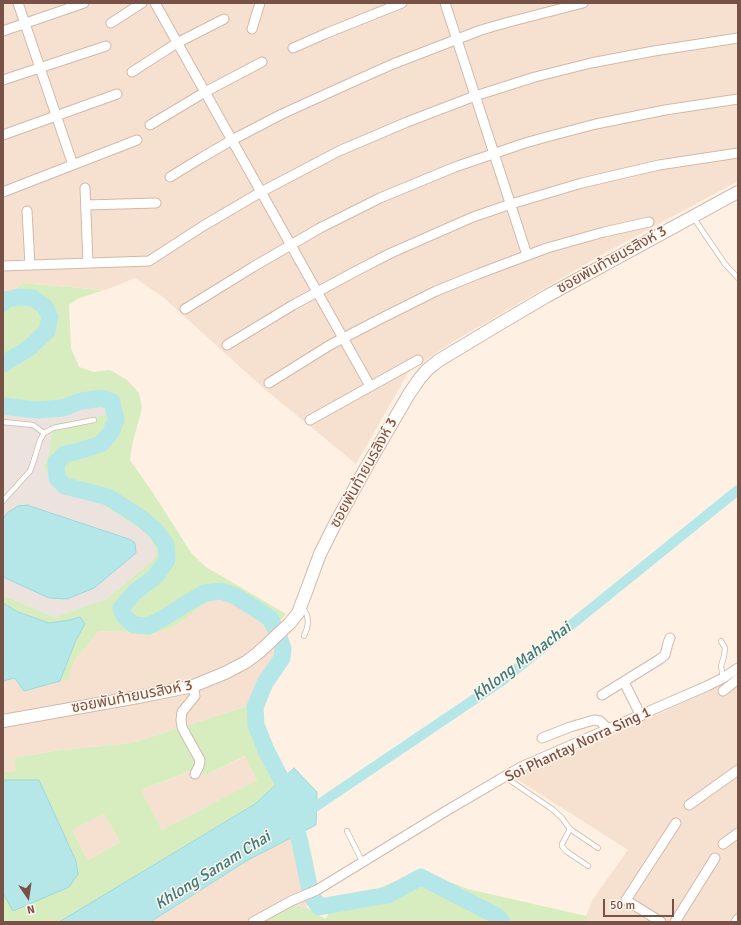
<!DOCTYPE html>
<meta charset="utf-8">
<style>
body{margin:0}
#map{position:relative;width:741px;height:925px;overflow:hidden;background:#fef0e2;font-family:Signika,sans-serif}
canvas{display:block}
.frame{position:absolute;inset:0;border:4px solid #785247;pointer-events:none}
.north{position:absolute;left:8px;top:877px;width:40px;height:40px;-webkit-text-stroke:3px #fff5ea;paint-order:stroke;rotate:167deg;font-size:11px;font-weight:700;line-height:16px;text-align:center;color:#785247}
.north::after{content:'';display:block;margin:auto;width:14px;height:18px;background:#785247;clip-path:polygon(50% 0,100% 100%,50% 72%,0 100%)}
.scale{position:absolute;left:603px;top:899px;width:71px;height:18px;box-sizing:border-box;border:2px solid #785247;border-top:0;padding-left:5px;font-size:12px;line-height:14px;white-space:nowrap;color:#785247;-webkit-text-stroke:3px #fff5ea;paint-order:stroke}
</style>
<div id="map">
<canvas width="741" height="925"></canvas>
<div class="frame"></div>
<div class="north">N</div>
<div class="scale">50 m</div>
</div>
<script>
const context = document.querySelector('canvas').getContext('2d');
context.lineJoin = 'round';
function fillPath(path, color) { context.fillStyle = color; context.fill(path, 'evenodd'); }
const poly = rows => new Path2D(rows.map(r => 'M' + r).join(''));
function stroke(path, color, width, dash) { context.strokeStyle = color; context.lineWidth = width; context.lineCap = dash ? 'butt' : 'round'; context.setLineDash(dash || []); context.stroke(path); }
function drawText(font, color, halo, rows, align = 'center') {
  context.font = font + ' Signika,"Noto Sans Thai",sans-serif'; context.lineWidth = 3; context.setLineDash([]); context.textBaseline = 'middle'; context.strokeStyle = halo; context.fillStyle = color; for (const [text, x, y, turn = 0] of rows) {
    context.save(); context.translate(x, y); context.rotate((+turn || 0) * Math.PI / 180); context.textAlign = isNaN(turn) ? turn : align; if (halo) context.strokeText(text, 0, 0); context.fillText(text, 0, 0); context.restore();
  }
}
fillPath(poly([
 [3,3,738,3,738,181,603,254,454,341,409,371,356,464,261,386,163,297,135,278,106,290,22,283,3,298],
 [223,597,250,612,270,633,276,654,247,706,132,743,53,751,14,758,16,771,3,772,3,681,15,678,68,679,74,661,99,631,129,632,148,636,173,627,204,603],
 [738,670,738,922,589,922,586,916,593,899,628,850,512,776,584,748,713,689],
 [246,756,257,780,162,830,141,790,194,770,206,775],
 [104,814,120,842,88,860,72,830],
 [293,837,307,908,291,904,259,922,150,922,248,860]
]), '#f6e1d0');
fillPath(poly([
 [102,393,108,415,50,450,44,468,56,490,92,498,147,533,157,552,153,560,106,599,54,617,3,595,3,413,50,416,48,407]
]), '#ede3de');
fillPath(poly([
 [22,283,104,290,77,299,69,305,71,348,79,367,94,372,110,370,127,380,139,393,142,408,132,445,130,460,153,493,192,554,206,567,286,614,270,633,250,612,223,597,204,604,173,627,148,636,129,632,99,631,74,661,69,679,60,681,76,640,85,624,81,618,49,623,18,612,3,603,3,595,54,617,106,599,153,560,157,552,147,533,92,498,56,490,44,468,50,450,53,424,107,415,102,393,48,407,50,416,3,413,3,298],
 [247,706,256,746,277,784,255,804,59,922,3,922,3,893,13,910,78,874,76,861,39,780,3,780,3,772,16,771,14,758,53,751,132,743],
 [245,756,257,780,162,830,141,790,193,770,206,775],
 [104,814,120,842,88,860,72,830],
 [421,871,468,889,586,916,589,922,259,922,291,904,307,908,325,919,339,899,379,888]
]), '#d7edc0');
const water = poly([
 [27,505,129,539,135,543,136,553,94,588,67,599,49,598,3,577,3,519,7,513,18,506,27,505],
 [3,603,18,612,49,623,70,620,80,617,85,624,76,640,60,681,24,691,15,678,3,681,3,603],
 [294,768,317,792,316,825,248,860,150,922,59,922,255,804,294,768],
 [3,780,39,780,76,861,78,874,69,887,13,911,3,893,3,780]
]);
fillPath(water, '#b5e7e9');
stroke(water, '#9bd9dc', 1);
stroke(poly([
 [306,813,503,680,738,490]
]), '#b5e7e9', 10);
stroke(poly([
 [3,303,5,300,18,297,33,298,45,307,50,317,47,331,29,348,3,364],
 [3,406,37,410,63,408,81,401,102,398,112,402,116,420,111,432,101,444,79,451,65,454,56,463,57,478,65,486,108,497,141,518,156,531,166,545,167,560,155,577,136,591,121,608,124,616,134,625,148,626,164,618,187,603,205,593,221,591,235,596,270,618,278,634,283,648,282,658,265,683,255,707,256,725,266,750,284,785,300,842,311,895,319,907,388,895,421,877,497,916,502,922]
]), '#b5e7e9', 17);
const service = poly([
 [693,217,725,264,738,278],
 [3,422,33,425,44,433],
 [3,501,30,471,33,463,40,440,44,433,53,428,94,420],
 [303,608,307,615,308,622,307,628,304,636],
 [721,641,725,648,724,656,721,666,723,678],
 [505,777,552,809,562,818,570,829,598,848],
 [570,829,562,844,562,846,566,851,588,866],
 [347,831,362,861]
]);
const minor = poly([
 [18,3,73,165],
 [155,3,370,386],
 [445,3,527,255],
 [111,23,142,3],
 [252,29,260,3],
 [3,31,84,3],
 [293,48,327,33,402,3],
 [132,72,177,43,224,19],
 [3,80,106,46],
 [150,125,205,92,262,62],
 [3,135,117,94],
 [170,177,201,158,232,140,282,114,357,80,393,64,481,30,509,22,583,3],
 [85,188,88,263],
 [3,192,137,140],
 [86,205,156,203],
 [27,211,30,265],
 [3,266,149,261,203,226,261,192,339,151,407,122,475,96,535,77,591,63,654,51,738,38],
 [185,309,253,267,320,228,380,198,455,167,525,143,554,135,596,124,665,110,738,99],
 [227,345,293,305,358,270,391,253,473,217,511,204,582,183,659,165,738,153],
 [269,383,330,345,382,318,436,291,478,274,547,248,604,232,649,222],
 [310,420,418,360],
 [624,682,641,716],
 [193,686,195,696,182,712,181,720,182,727,185,733,200,760,199,766,195,774],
 [723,691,738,679],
 [602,695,660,659,665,655,668,643,670,638],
 [542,738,570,727,594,720,600,721,608,729],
 [689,805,738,770],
 [723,844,738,833],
 [253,922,291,901,317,890,446,811,521,767,707,686,723,678,738,668],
 [661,922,626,900,676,823],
 [675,922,715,858],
 [736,922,738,919]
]);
const tertiary = poly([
 [3,721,138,697,193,686,225,673,246,662,258,653,272,640,290,623,298,613,306,592,320,554,335,524,367,466,409,394,420,378,428,369,438,361,491,329,547,296,738,192]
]);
stroke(service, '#d2b8ab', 6);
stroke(minor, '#d2b8ab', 11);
stroke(tertiary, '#d2b8ab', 14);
stroke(service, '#fff', 4.5);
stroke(minor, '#fff', 9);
stroke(tertiary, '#fff', 12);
drawText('15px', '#785247', '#fff5ea', [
 ["ซอยพันท้ายนรสิงห์ 3",612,260,-29],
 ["ซอยพันท้ายนรสิงห์ 3",364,473,-61],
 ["ซอยพันท้ายนรสิงห์ 3",132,697,-11],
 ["Soi Phantay Norra Sing 1",578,745,-25]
]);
drawText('italic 16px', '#397b7e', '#fff5ea', [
 ["Khlong Mahachai",522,662,-37],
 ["Khlong Sanam Chai",213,871,-32]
]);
</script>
